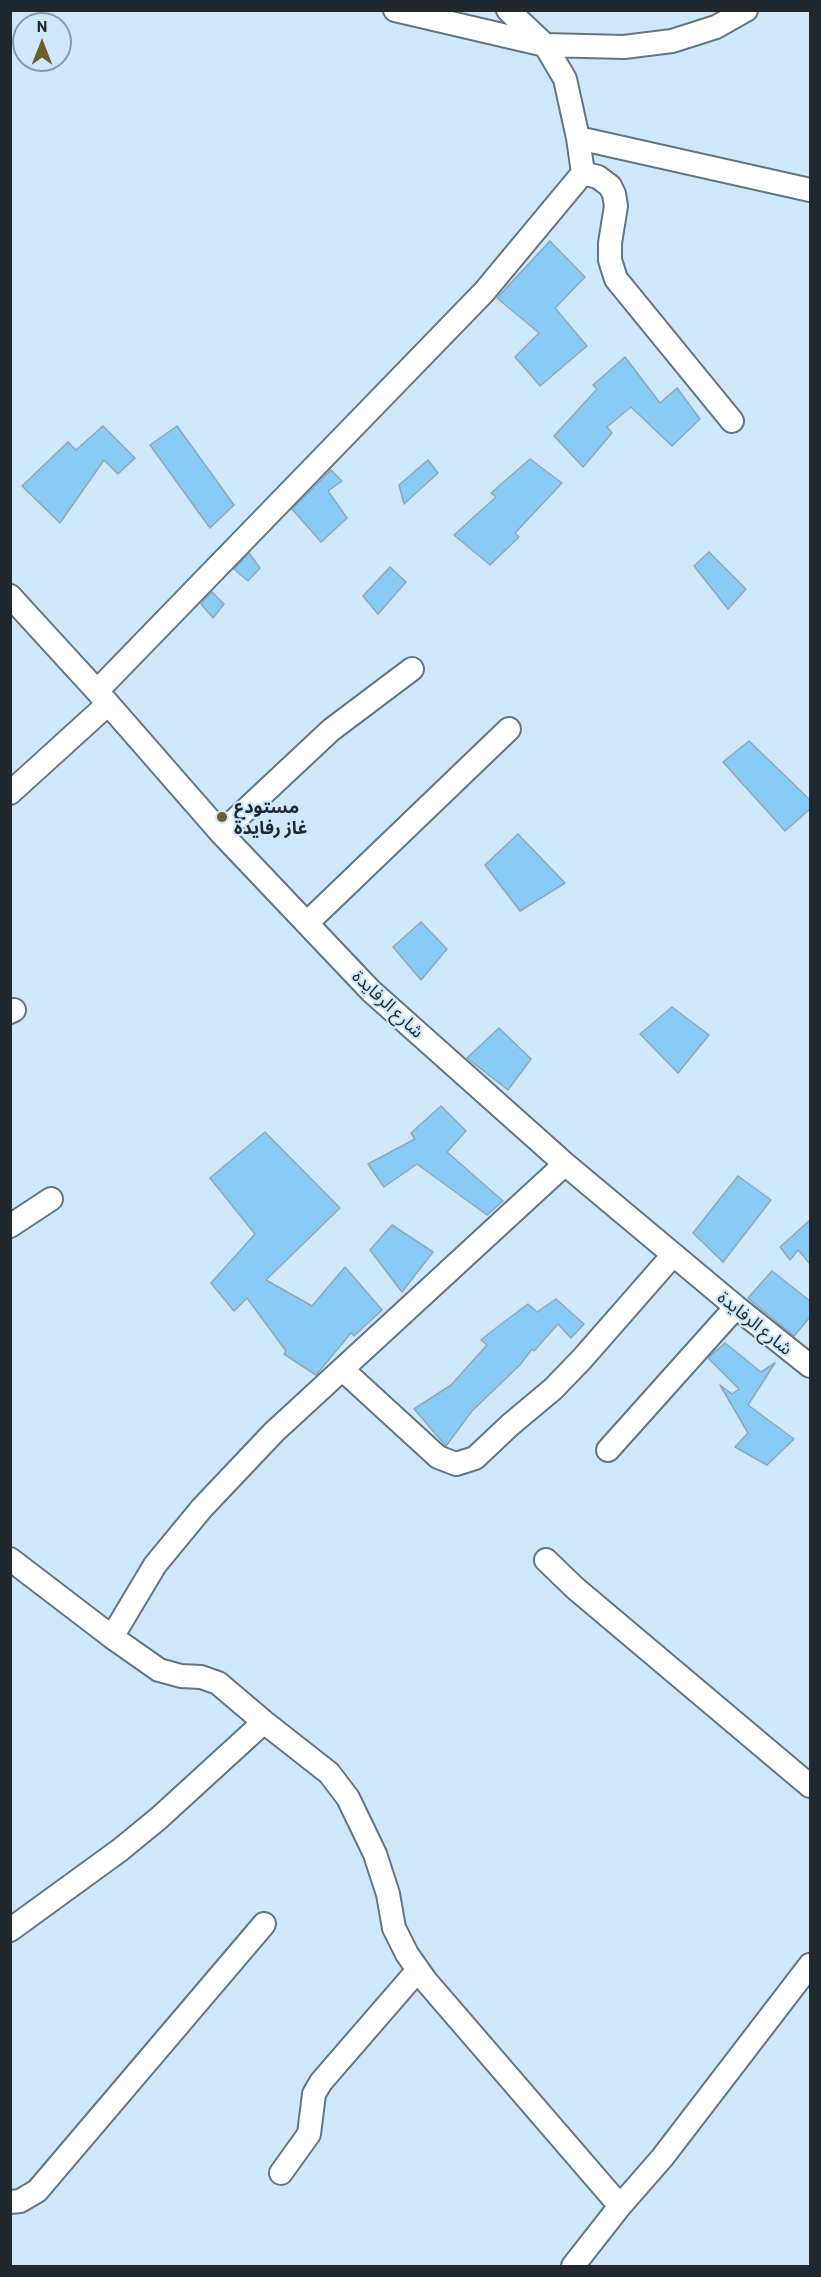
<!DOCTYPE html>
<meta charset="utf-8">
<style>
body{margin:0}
#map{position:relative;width:821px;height:2277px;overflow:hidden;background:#cfe8f9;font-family:Barlow,sans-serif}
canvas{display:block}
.frame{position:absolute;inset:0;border:12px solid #1f282e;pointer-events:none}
.north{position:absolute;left:12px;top:12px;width:60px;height:60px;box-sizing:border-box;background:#cfe8f9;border:2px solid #899ba8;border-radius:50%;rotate:0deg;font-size:16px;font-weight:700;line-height:24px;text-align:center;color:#1f282e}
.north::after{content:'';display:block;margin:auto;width:21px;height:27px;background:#6b5f2c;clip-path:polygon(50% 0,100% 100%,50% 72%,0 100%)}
</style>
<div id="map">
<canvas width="821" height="2277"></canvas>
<div class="frame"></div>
<div class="north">N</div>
</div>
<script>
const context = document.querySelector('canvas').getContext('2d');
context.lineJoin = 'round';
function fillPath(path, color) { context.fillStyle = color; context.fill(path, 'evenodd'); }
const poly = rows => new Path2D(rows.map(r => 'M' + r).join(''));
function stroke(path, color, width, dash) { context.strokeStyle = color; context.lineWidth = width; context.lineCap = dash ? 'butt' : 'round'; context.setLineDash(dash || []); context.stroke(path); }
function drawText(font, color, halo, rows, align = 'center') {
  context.font = font + ' Barlow,"Noto Sans Arabic",sans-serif'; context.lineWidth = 4.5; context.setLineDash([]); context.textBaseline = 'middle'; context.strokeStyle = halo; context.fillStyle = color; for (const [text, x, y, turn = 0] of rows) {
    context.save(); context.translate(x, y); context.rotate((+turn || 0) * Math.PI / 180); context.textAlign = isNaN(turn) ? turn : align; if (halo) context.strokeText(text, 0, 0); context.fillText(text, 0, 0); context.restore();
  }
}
const building = poly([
 [550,241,585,277,555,308,587,346,540,386,515,357,539,333,497,298,550,241],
 [625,357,660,403,677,388,700,419,672,446,631,407,607,427,612,433,583,467,554,436,597,389,593,385,625,357],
 [103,426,135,458,118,474,104,460,60,523,22,486,68,442,76,450,103,426],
 [177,426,234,505,210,528,150,445,177,426],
 [530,459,562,483,515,533,519,537,490,565,454,535,496,497,491,493,530,459],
 [428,460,438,473,404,504,399,485,428,460],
 [331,470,342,481,328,491,347,518,321,542,292,509,331,470],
 [709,552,746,589,728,609,694,566,709,552],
 [249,553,260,568,248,581,234,569,249,553],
 [390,567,406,582,378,614,363,596,390,567],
 [212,592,224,604,213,618,201,604,212,592],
 [749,741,810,800,810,809,785,831,723,762,749,741],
 [518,834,565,883,520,911,485,865,518,834],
 [421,922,447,949,421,980,393,947,421,922],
 [672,1007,709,1035,678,1073,640,1034,672,1007],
 [499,1028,531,1059,508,1090,467,1058,499,1028],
 [441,1106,466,1131,447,1152,503,1201,487,1215,417,1164,384,1187,368,1164,415,1139,411,1133,441,1106],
 [265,1132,340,1208,266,1280,312,1306,345,1267,382,1310,354,1336,351,1333,316,1375,284,1354,286,1351,247,1298,234,1311,211,1283,255,1234,210,1178,265,1132],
 [738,1176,771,1200,723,1262,693,1233,738,1176],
 [810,1220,810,1264,798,1250,790,1260,780,1247,810,1220],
 [392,1225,433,1252,402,1292,370,1250,392,1225],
 [772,1271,810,1301,810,1317,794,1336,748,1298,772,1271],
 [556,1299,584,1324,571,1338,558,1324,534,1351,532,1349,520,1365,472,1411,446,1446,414,1409,451,1385,487,1345,481,1340,496,1328,528,1304,537,1312,556,1299],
 [725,1343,761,1372,775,1363,748,1405,794,1439,767,1465,735,1447,748,1433,720,1385,732,1394,739,1389,708,1358,725,1343]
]);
fillPath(building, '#88cbf7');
stroke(building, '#8fa6b6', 1.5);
const minor = poly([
 [395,10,545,45,624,47,672,41,716,27,746,10],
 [508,10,545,45,565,79,578,138,583,173],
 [578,138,810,190],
 [583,173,598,177,610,186,614,194,616,206,610,243,610,260,616,279,732,421],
 [10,596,97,691,221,833,371,991,565,1164,736,1307,810,1366],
 [97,691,484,292,583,173],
 [10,793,108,704],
 [221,833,331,730,412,669],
 [307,923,509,729],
 [10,1012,14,1010],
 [10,1226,51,1199],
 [343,1370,438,1457,456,1464,475,1458,510,1425,553,1389,582,1359,673,1255],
 [608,1450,736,1307],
 [10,1559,112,1637,159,1670,181,1676,201,1677,218,1683,264,1722,329,1773,348,1798,375,1854,388,1894,394,1928,407,1954,426,1981,620,2206],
 [546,1560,575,1588,810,1786],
 [112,1637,155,1565,202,1508,274,1432,565,1164],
 [10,1930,120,1850,159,1818,264,1722],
 [281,2173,309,2134,314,2094,321,2082,418,1970],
 [10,2202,20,2201,37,2191,264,1924],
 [573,2266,620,2206,662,2158,810,1965]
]);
stroke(minor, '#607685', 26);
stroke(minor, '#fff', 22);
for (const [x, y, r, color] of [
 [222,817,6,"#6b5f2c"]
]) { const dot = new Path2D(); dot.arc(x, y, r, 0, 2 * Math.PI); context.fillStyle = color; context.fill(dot); stroke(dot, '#cfe8f9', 2); }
drawText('bold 18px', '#1f282e', '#cfe8f9', [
 ["مستودع",234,807],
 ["غاز رفايدة",234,828]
], 'left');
drawText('18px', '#1f282e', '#cfe8f9', [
 ["شارع الرفايدة",388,1004,43],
 ["شارع الرفايدة",755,1323,39]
]);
</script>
